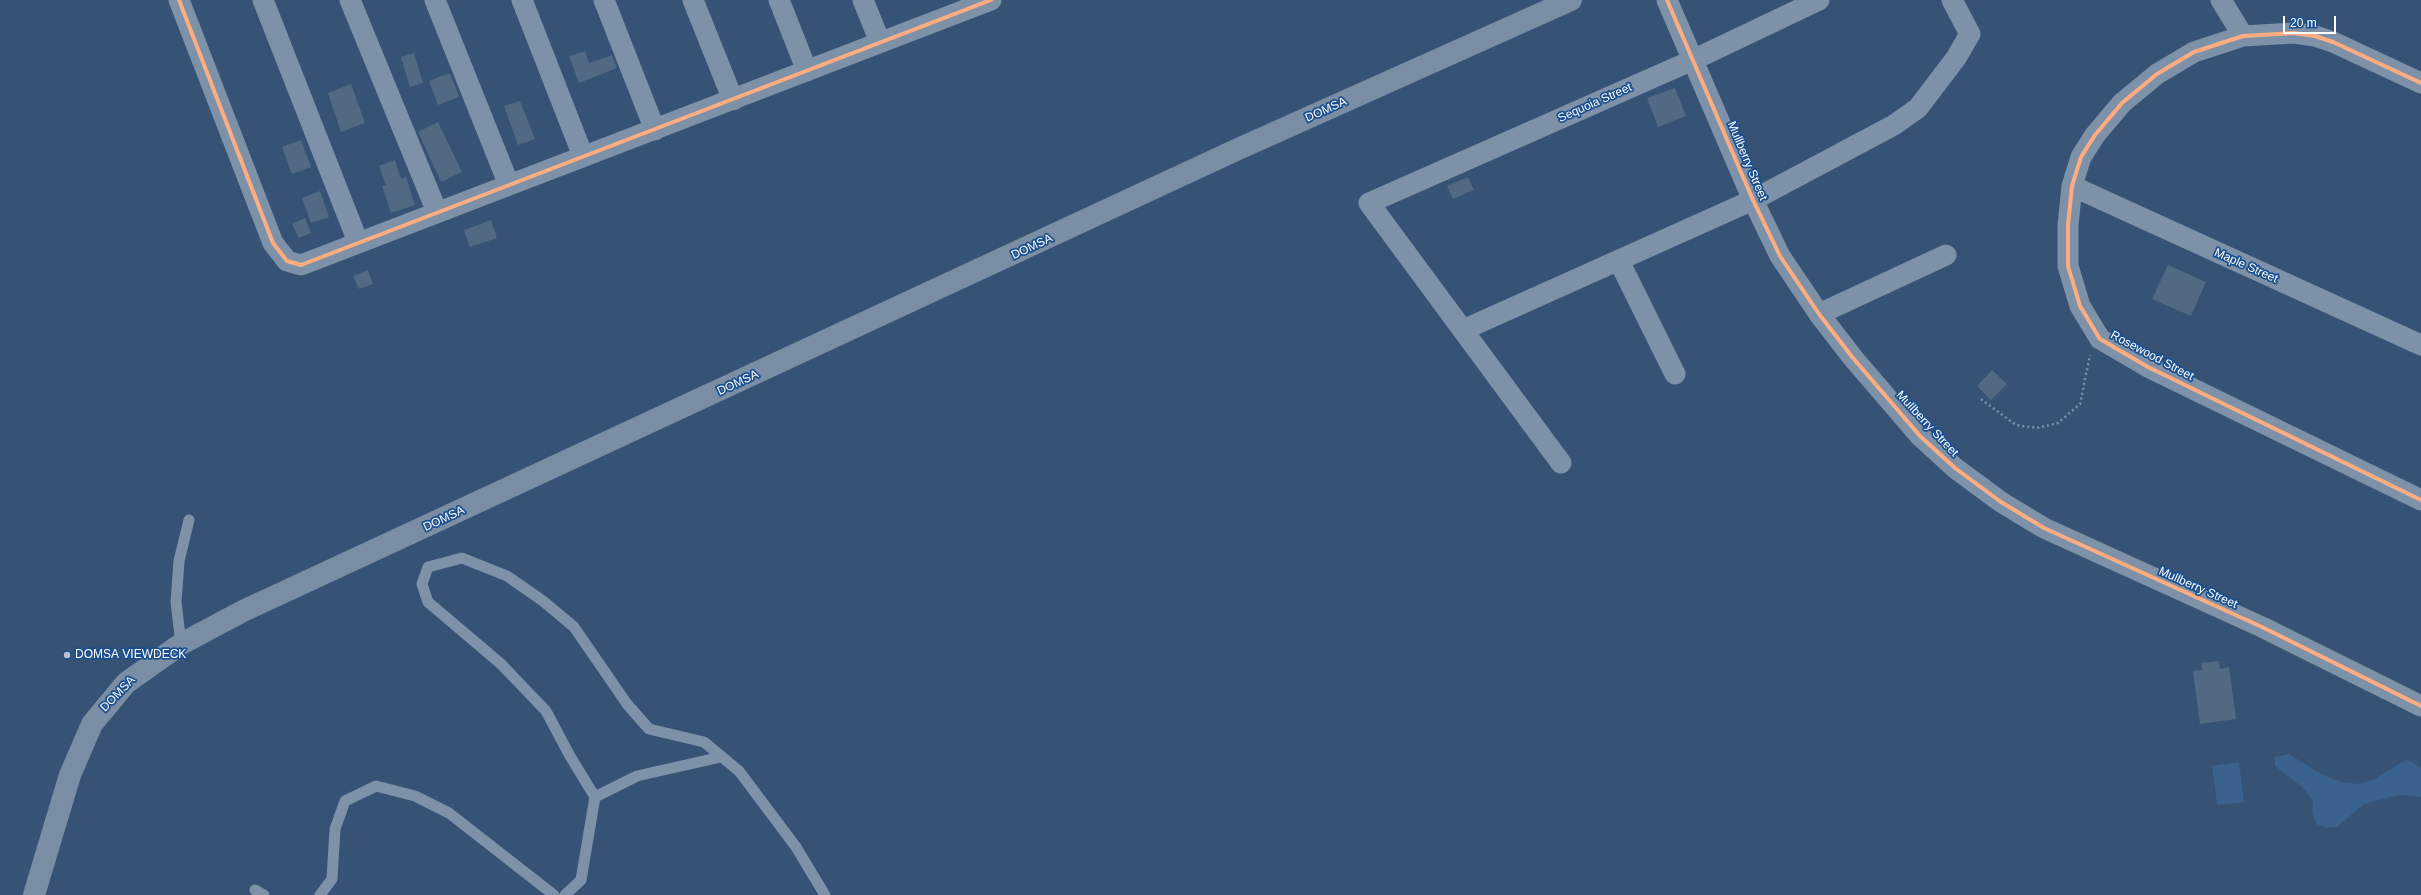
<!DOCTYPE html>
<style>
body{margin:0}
#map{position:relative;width:2421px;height:895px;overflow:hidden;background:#365274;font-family:Arial,sans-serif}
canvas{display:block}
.scale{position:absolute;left:2283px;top:16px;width:53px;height:18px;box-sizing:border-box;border:2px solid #fff;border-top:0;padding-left:5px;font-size:12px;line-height:14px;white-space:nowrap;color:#fff;-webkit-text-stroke:3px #1b4f8f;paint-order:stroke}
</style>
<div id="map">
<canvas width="2421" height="895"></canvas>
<div class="scale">20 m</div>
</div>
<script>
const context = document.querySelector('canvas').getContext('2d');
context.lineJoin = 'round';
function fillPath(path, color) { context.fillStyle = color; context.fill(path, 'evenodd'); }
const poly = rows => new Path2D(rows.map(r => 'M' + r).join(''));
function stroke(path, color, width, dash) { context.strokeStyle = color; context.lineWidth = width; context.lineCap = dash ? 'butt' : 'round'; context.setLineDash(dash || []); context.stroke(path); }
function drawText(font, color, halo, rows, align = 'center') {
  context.font = font + ' Arial,sans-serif'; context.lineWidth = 3.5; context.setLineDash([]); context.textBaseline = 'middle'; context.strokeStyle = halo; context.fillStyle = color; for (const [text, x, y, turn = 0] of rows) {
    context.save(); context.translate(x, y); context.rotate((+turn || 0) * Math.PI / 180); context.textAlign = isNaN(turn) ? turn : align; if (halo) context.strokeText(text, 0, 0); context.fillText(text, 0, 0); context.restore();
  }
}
fillPath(poly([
 [2289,754,2319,773,2341,782,2359,784,2374,779,2407,759,2421,768,2421,797,2399,795,2364,804,2337,827,2327,828,2316,824,2312,812,2313,800,2302,787,2275,766,2275,757],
 [2239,762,2244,802,2217,805,2212,766]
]), '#3b618d');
fillPath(poly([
 [585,51,589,63,612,55,617,68,579,83,569,56],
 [414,53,423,83,410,87,401,57],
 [450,73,459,97,438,105,429,81],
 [351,84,365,123,341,132,328,93],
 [1675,88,1686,116,1658,127,1647,98],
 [520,101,535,139,518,145,504,106],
 [438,122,462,172,441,182,418,132],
 [301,140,311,167,292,174,282,147],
 [395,160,401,179,406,177,415,205,391,213,382,186,386,185,379,166],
 [1468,177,1474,190,1453,199,1447,186],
 [320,191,329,217,311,223,302,198],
 [305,218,311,233,299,238,292,224],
 [491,220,497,238,470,247,464,230],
 [2168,265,2206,282,2191,316,2152,299],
 [368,270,373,284,359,289,353,276],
 [1992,370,2007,384,1991,400,1977,386],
 [2219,661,2220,669,2229,667,2236,719,2200,724,2193,671,2202,670,2201,663]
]), '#526984');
stroke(poly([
 [1981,399,2016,425,2037,428,2058,423,2080,404,2090,355]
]), '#7d92a8', 2.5, [2, 3]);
stroke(poly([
 [181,644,176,602,179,561,189,520],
 [595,797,637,776,721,757],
 [255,890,264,895],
 [320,895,332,879,335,829,345,801,376,786,415,796,449,813,554,895],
 [565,895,581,880,595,797,570,756,546,711,501,664,428,602,422,584,428,567,462,558,507,576,543,601,574,627,627,704,649,729,704,742,739,771,796,847,825,895]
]), '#7d92a8', 11);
stroke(poly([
 [179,0,273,243,287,261,301,265,991,0],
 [263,0,358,242],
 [350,0,437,212],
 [435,0,509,185],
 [522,0,583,156],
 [604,0,655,130],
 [693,0,733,100],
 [779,0,807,71],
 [863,0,880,42],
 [1667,0,1753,200,1780,256,1819,314,1853,358,1920,436,1955,468,2001,502,2044,528,2262,627,2421,706],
 [2221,0,2243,36],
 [2421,83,2333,42,2315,36,2294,33,2243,36,2194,52,2157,74,2122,103,2095,135,2081,157,2072,186,2068,225,2068,266,2080,306,2100,339,2148,367,2421,500],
 [2072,186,2421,345],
 [1619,261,1675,374],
 [1819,314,1946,255],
 [1463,330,1753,200,1894,125,1918,108,1956,58,1970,34,1952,0],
 [1561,463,1369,203,1693,60,1819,0]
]), '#7d92a8', 21);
stroke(poly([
 [34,895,70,775,92,724,126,683,181,644,243,611,1236,150,1571,0]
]), '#798da4', 22);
stroke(poly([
 [179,0,273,243,287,261,301,265,991,0],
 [1667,0,1753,200,1780,256,1819,314,1853,358,1920,436,1955,468,2001,502,2044,528,2262,627,2421,706],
 [2421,83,2333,42,2315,36,2294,33,2243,36,2194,52,2157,74,2122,103,2095,135,2081,157,2072,186,2068,225,2068,266,2080,306,2100,339,2148,367,2421,500]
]), '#ffac80', 4);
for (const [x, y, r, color] of [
 [67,655,4,"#b9c2ce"]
]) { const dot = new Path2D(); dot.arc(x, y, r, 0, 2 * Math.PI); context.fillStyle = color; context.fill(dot); stroke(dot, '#1b4f8f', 1.5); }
drawText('12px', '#fff', '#1b4f8f', [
 ["Sequoia Street",1595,103,-24],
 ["DOMSA",1326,110,-24],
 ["Mullberry Street",1747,161,67],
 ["DOMSA",1032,247,-25],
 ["Maple Street",2246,266,24],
 ["Rosewood Street",2152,356,28],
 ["DOMSA",738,383,-25],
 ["Mullberry Street",1927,424,47],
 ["DOMSA",444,519,-25],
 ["Mullberry Street",2198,588,24],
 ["DOMSA",118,694,-46]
]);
drawText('12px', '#fff', '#1b4f8f', [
 ["DOMSA VIEWDECK",75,655]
], 'left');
</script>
